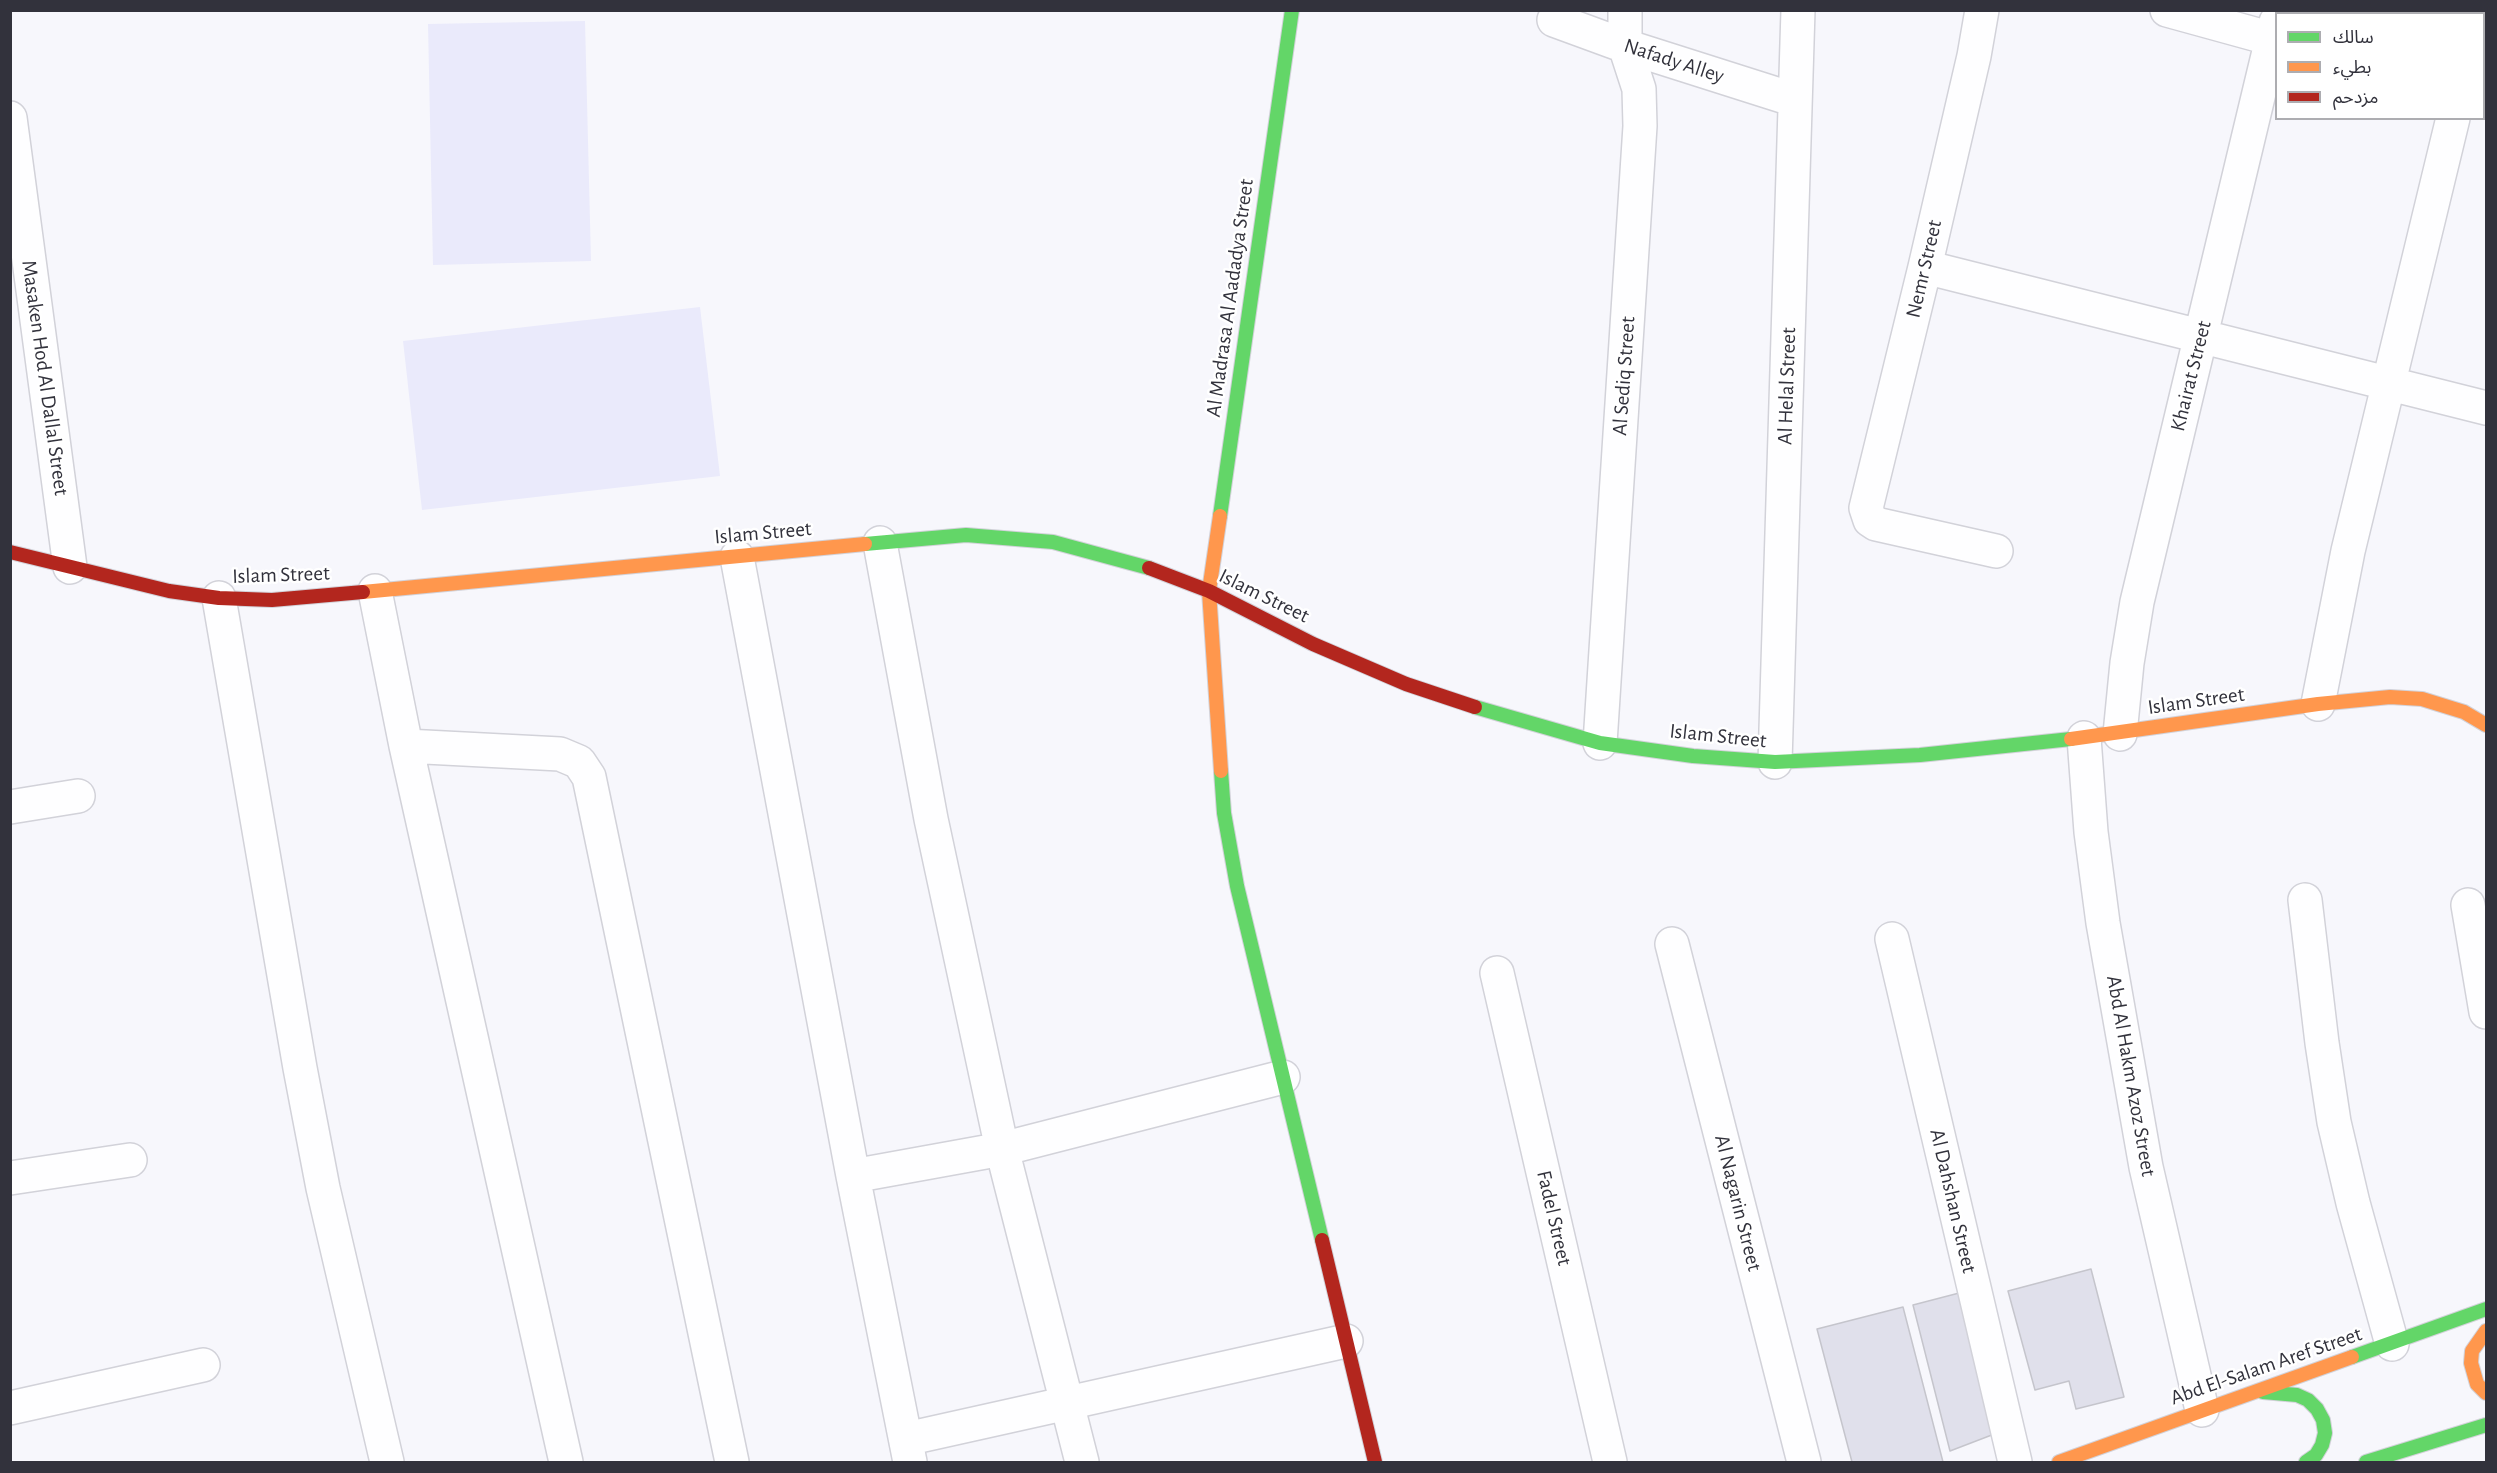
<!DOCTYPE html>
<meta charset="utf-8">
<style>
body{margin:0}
#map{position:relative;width:2497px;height:1473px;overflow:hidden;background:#f7f7fc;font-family:"Alegreya Sans","Noto Sans Arabic",sans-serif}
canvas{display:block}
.frame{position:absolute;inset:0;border:12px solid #32323c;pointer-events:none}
.legend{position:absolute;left:2275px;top:12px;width:210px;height:108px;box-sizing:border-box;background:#fff;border:2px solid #adadb1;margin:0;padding:8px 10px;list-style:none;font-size:18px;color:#32323c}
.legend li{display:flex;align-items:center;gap:12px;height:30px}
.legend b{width:30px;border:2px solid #adadb1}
</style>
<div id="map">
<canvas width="2497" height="1473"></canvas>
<div class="frame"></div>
<ul class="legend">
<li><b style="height:8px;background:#63d668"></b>سالك</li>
<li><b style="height:8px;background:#ff974d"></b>بطيء</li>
<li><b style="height:8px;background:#b3261e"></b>مزدحم</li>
</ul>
</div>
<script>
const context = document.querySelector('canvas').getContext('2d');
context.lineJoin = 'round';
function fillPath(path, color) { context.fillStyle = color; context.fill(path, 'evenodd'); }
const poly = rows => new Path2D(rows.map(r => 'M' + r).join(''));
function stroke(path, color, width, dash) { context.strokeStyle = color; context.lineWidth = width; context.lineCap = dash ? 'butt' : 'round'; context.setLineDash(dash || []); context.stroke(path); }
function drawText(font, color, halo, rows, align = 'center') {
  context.font = font + ' "Alegreya Sans",sans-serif'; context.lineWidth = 5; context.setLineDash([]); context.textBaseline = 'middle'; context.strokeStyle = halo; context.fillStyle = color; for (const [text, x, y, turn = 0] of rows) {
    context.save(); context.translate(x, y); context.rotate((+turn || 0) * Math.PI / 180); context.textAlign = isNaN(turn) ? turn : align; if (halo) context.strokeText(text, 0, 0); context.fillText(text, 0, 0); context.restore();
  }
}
fillPath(poly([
 [585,21,591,261,433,265,428,24],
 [700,307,720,476,422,510,403,341]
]), '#eaeafb');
const building = poly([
 [2091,1269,2124,1397,2076,1409,2069,1381,2035,1390,2008,1291,2091,1269],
 [1986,1286,2023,1423,1950,1451,1913,1305,1986,1286],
 [1903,1307,1943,1462,1852,1462,1817,1329,1903,1307]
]);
fillPath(building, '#e0e0eb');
stroke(building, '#c5c5cc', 1.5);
const street = poly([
 [1982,10,1974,56,1925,267,1866,508,1870,520,1876,524,1996,551],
 [2167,10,2276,40],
 [2478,14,2479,10],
 [1554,20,1625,46,1795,100],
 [2484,88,2486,89],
 [10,118,70,567],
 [1925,267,2486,408],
 [880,543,931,819,1002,1149,1082,1462],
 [737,557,853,1176,910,1462],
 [375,591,406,746,560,754,579,762,589,777,732,1462],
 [219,598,300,1068,323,1188,387,1462],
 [2318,704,2348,551,2453,118],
 [2120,734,2127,663,2137,602,2276,22],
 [2084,738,2091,832,2103,923,2146,1167,2202,1410],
 [1600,743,1640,126,1639,89,1625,46,1625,10],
 [406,746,566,1462],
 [1775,762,1798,10],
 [10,807,78,796],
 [2305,900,2322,1043,2334,1122,2353,1203,2392,1344],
 [2468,905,2486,1012],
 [1892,939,2015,1462],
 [1672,944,1804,1462],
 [1497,973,1610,1462],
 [853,1176,1002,1149,1283,1077],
 [10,1178,130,1160],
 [10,1408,203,1365],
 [906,1439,1346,1341]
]);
const fast = poly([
 [1220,516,1292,10],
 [865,544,966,535,1053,542,1149,568],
 [1475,707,1600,743,1693,756,1775,762,1920,755,2071,739],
 [1221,771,1224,813,1237,886,1322,1240],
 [2352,1357,2486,1309],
 [2263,1392,2297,1395,2308,1400,2317,1409,2323,1420,2325,1433,2322,1445,2316,1455,2306,1462],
 [2366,1462,2486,1425]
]);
const slow = poly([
 [1220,516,1209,591,1221,771],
 [363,592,865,544],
 [2071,739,2318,704,2390,697,2422,699,2464,712,2486,725],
 [2486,1331,2472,1351,2471,1363,2477,1384,2486,1393],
 [2059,1462,2352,1357]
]);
const jam = poly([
 [10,552,169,591,219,598,272,600,363,592],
 [1149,568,1209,591,1313,644,1406,684,1475,707],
 [1322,1240,1375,1462]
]);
stroke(street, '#d2d2d9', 36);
stroke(fast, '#d2d2d9', 16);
stroke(slow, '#d2d2d9', 16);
stroke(jam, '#d2d2d9', 16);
stroke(street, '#fefeff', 33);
stroke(fast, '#63d668', 14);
stroke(slow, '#ff974d', 14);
stroke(jam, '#b3261e', 14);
drawText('21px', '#32323c', '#fff', [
 ["Nafady Alley",1674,61,18],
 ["Nemr Street",1924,269,-77],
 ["Al Madrasa Al Aadadya Street",1230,298,-82],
 ["Al Sediq Street",1624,376,-86],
 ["Khairat Street",2191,376,-76],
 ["Masaken Hod Al Dallal Street",45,378,82],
 ["Al Helal Street",1787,386,-88],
 ["Islam Street",763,533,-5],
 ["Islam Street",281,575,-2],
 ["Islam Street",1264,596,26],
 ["Islam Street",2196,701,-8],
 ["Islam Street",1718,736,6],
 ["Abd Al Hakm Azoz Street",2131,1076,80],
 ["Al Dahshan Street",1953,1201,77],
 ["Al Nagarin Street",1738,1203,76],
 ["Fadel Street",1554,1218,77],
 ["Abd El-Salam Aref Street",2266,1366,-19]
]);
</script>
